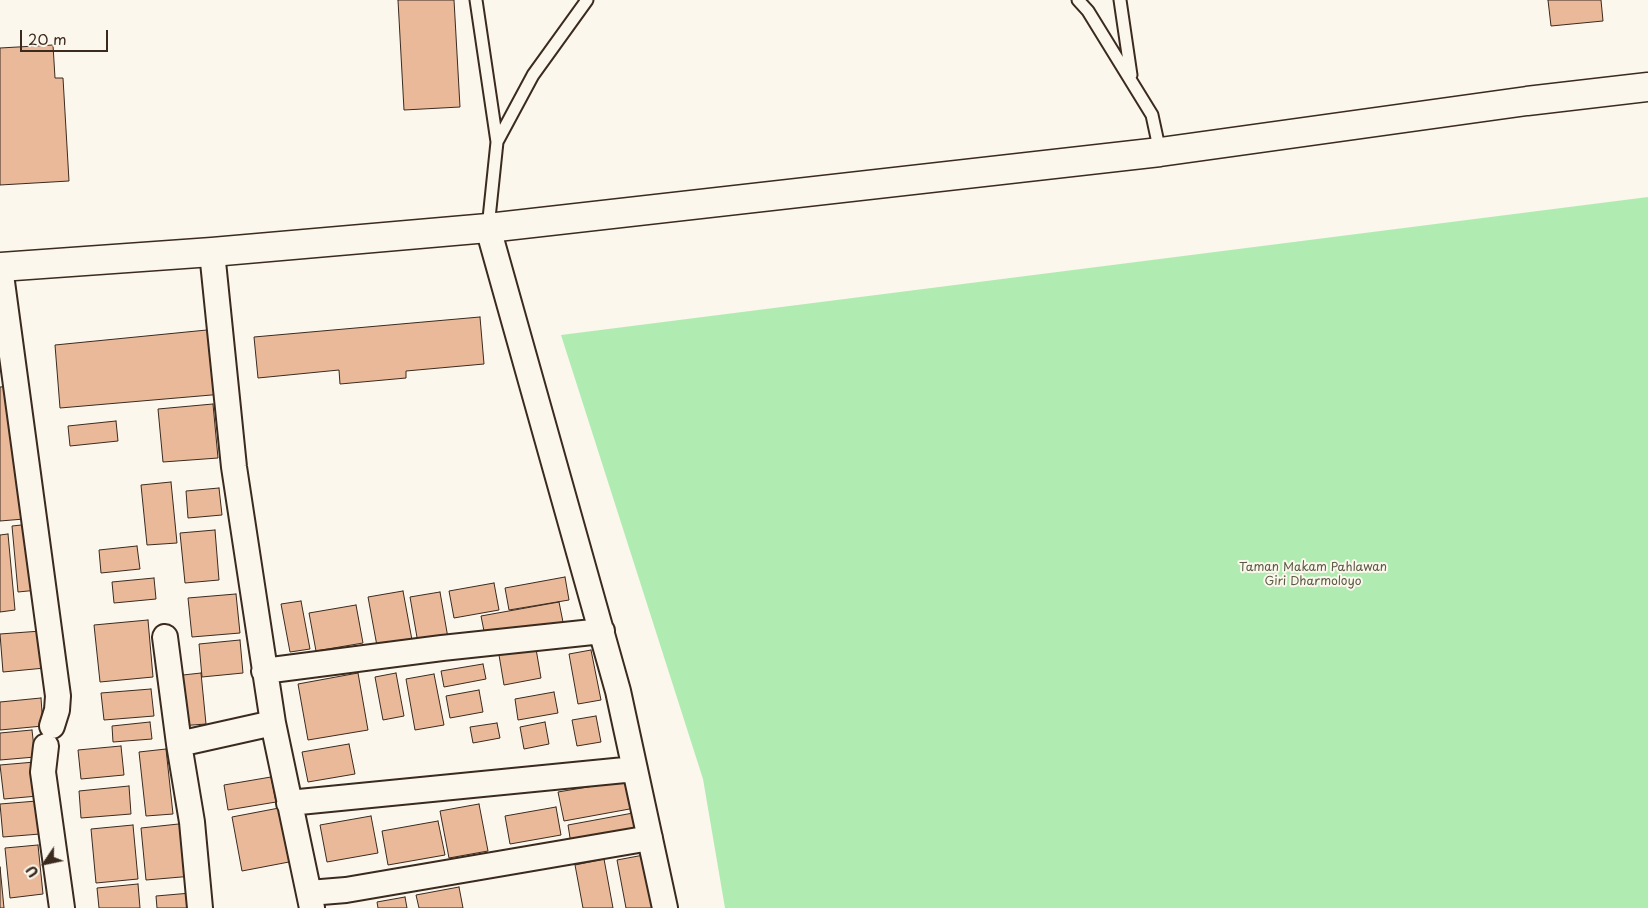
<!DOCTYPE html>
<style>
body{margin:0}
#map{position:relative;width:1648px;height:908px;overflow:hidden;background:#fbf7ec;font-family:"Playpen Sans",sans-serif}
canvas{display:block}
.north{position:absolute;left:20px;top:838px;width:50px;height:50px;-webkit-text-stroke:4px #fbf7ec;paint-order:stroke;rotate:236deg;font-size:14px;font-weight:700;line-height:20px;text-align:center;color:#3b2a1e}
.north::after{content:'';display:block;margin:auto;width:18px;height:22px;background:#3b2a1e;clip-path:polygon(50% 0,100% 100%,50% 72%,0 100%)}
.scale{position:absolute;left:20px;top:30px;width:88px;height:22px;box-sizing:border-box;border:2px solid #3b2a1e;border-top:0;padding-left:6px;font-size:15px;line-height:18px;white-space:nowrap;color:#3b2a1e;-webkit-text-stroke:4px #fbf7ec;paint-order:stroke}
</style>
<div id="map">
<canvas width="1648" height="908"></canvas>
<div class="north">U</div>
<div class="scale">20 m</div>
</div>
<script>
const context = document.querySelector('canvas').getContext('2d');
context.lineJoin = 'round';
function fillPath(path, color) { context.fillStyle = color; context.fill(path, 'evenodd'); }
const poly = rows => new Path2D(rows.map(r => 'M' + r).join(''));
function stroke(path, color, width, dash) { context.strokeStyle = color; context.lineWidth = width; context.lineCap = dash ? 'butt' : 'round'; context.setLineDash(dash || []); context.stroke(path); }
function drawText(font, color, halo, rows, align = 'center') {
  context.font = font + ' "Playpen Sans",sans-serif'; context.lineWidth = 4; context.setLineDash([]); context.textBaseline = 'middle'; context.strokeStyle = halo; context.fillStyle = color; for (const [text, x, y, turn = 0] of rows) {
    context.save(); context.translate(x, y); context.rotate((+turn || 0) * Math.PI / 180); context.textAlign = isNaN(turn) ? turn : align; if (halo) context.strokeText(text, 0, 0); context.fillText(text, 0, 0); context.restore();
  }
}
fillPath(poly([
 [1648,197,1648,908,725,908,703,779,561,335]
]), '#b0ecb2');
const building = poly([
 [398,0,454,0,460,107,404,110,398,0],
 [1548,0,1601,0,1603,21,1551,26,1548,0],
 [53,45,55,78,63,78,69,181,0,185,0,48,53,45],
 [480,317,484,364,406,371,406,378,340,384,339,370,258,378,254,337,480,317],
 [217,329,223,394,60,408,55,345,217,329],
 [10,386,24,519,0,521,0,387,10,386],
 [213,404,218,458,163,462,158,409,213,404],
 [116,421,118,441,70,446,68,426,116,421],
 [171,482,177,543,147,545,141,485,171,482],
 [219,488,222,515,188,518,186,491,219,488],
 [31,524,38,590,18,592,12,526,31,524],
 [215,530,219,580,185,583,180,533,215,530],
 [8,534,15,610,0,612,0,535,8,534],
 [137,546,140,569,101,573,99,550,137,546],
 [565,577,569,600,509,610,505,588,565,577],
 [154,578,156,599,114,603,112,582,154,578],
 [494,583,499,610,454,618,449,591,494,583],
 [403,591,412,640,377,646,368,597,403,591],
 [440,592,448,638,418,643,410,597,440,592],
 [236,594,240,633,192,637,188,598,236,594],
 [301,601,310,649,290,652,281,604,301,601],
 [559,602,564,627,486,641,481,616,559,602],
 [356,605,363,643,316,651,309,613,356,605],
 [148,620,153,677,100,682,94,625,148,620],
 [41,631,45,668,3,672,0,634,41,631],
 [240,640,243,673,202,677,199,644,240,640],
 [535,643,541,678,504,685,498,649,535,643],
 [591,650,601,700,578,704,569,654,591,650],
 [483,664,486,679,444,687,441,671,483,664],
 [201,673,206,724,179,726,174,676,201,673],
 [358,673,368,730,308,740,298,684,358,673],
 [396,673,404,716,383,720,375,677,396,673],
 [434,674,444,725,415,730,406,679,434,674],
 [151,689,154,716,104,720,101,693,151,689],
 [479,690,483,712,450,718,446,696,479,690],
 [554,692,558,713,518,720,515,699,554,692],
 [41,698,43,726,0,730,0,702,41,698],
 [596,716,601,742,577,746,572,720,596,716],
 [150,722,152,739,113,742,112,726,150,722],
 [545,722,549,744,524,749,520,727,545,722],
 [497,723,500,738,473,743,470,727,497,723],
 [32,730,35,757,0,760,0,733,32,730],
 [349,744,355,774,308,782,302,752,349,744],
 [121,746,124,775,81,779,78,750,121,746],
 [166,749,173,814,146,816,139,752,166,749],
 [35,762,38,796,4,799,0,765,35,762],
 [271,777,276,802,228,810,224,785,271,777],
 [629,780,635,808,564,821,558,792,629,780],
 [129,786,131,814,81,818,79,791,129,786],
 [37,801,40,834,3,837,0,804,37,801],
 [479,804,488,851,449,858,440,811,479,804],
 [556,807,561,835,510,844,505,816,556,807],
 [279,808,289,862,242,871,232,817,279,808],
 [633,813,636,832,571,844,568,825,633,813],
 [371,816,378,853,327,862,320,825,371,816],
 [438,821,445,855,388,865,382,831,438,821],
 [188,823,193,876,146,880,141,828,188,823],
 [133,825,138,879,96,883,91,829,133,825],
 [38,845,43,894,10,898,5,848,38,845],
 [649,854,659,908,626,908,617,860,649,854],
 [604,859,613,908,583,908,575,865,604,859],
 [0,867,4,908,0,908,0,867],
 [138,884,140,908,99,908,97,888,138,884],
 [459,887,463,908,419,908,416,895,459,887],
 [191,893,192,908,157,908,156,896,191,893],
 [405,897,407,908,378,908,377,902,405,897]
]);
fillPath(building, '#e9b999');
stroke(building, '#3b2a1e', 1);
const service = poly([
 [476,0,497,142,488,228],
 [1078,0,1088,11,1152,115,1160,152],
 [1120,0,1131,75],
 [497,142,533,75,587,0]
]);
const minor = poly([
 [488,228,618,691,665,908],
 [0,267,58,696,57,710,52,726],
 [165,637,179,744],
 [264,671,442,648,602,631],
 [273,723,312,908],
 [46,746,43,772,62,908],
 [289,803,635,769],
 [309,893,346,890,650,838],
 [200,908,192,822,179,744,273,723,234,467,212,252]
]);
const secondary = poly([
 [0,267,212,252,488,228,1160,152,1527,101,1648,87]
]);
stroke(service, '#3b2a1e', 15);
stroke(minor, '#3b2a1e', 28);
stroke(secondary, '#3b2a1e', 31);
stroke(service, '#fbf7ec', 11);
stroke(minor, '#fbf7ec', 24);
stroke(secondary, '#fbf7ec', 28);
drawText('12px', '#585a43', '#fbf7ec', [
 ["Taman Makam Pahlawan",1313,568],
 ["Giri Dharmoloyo",1313,582]
]);
</script>
